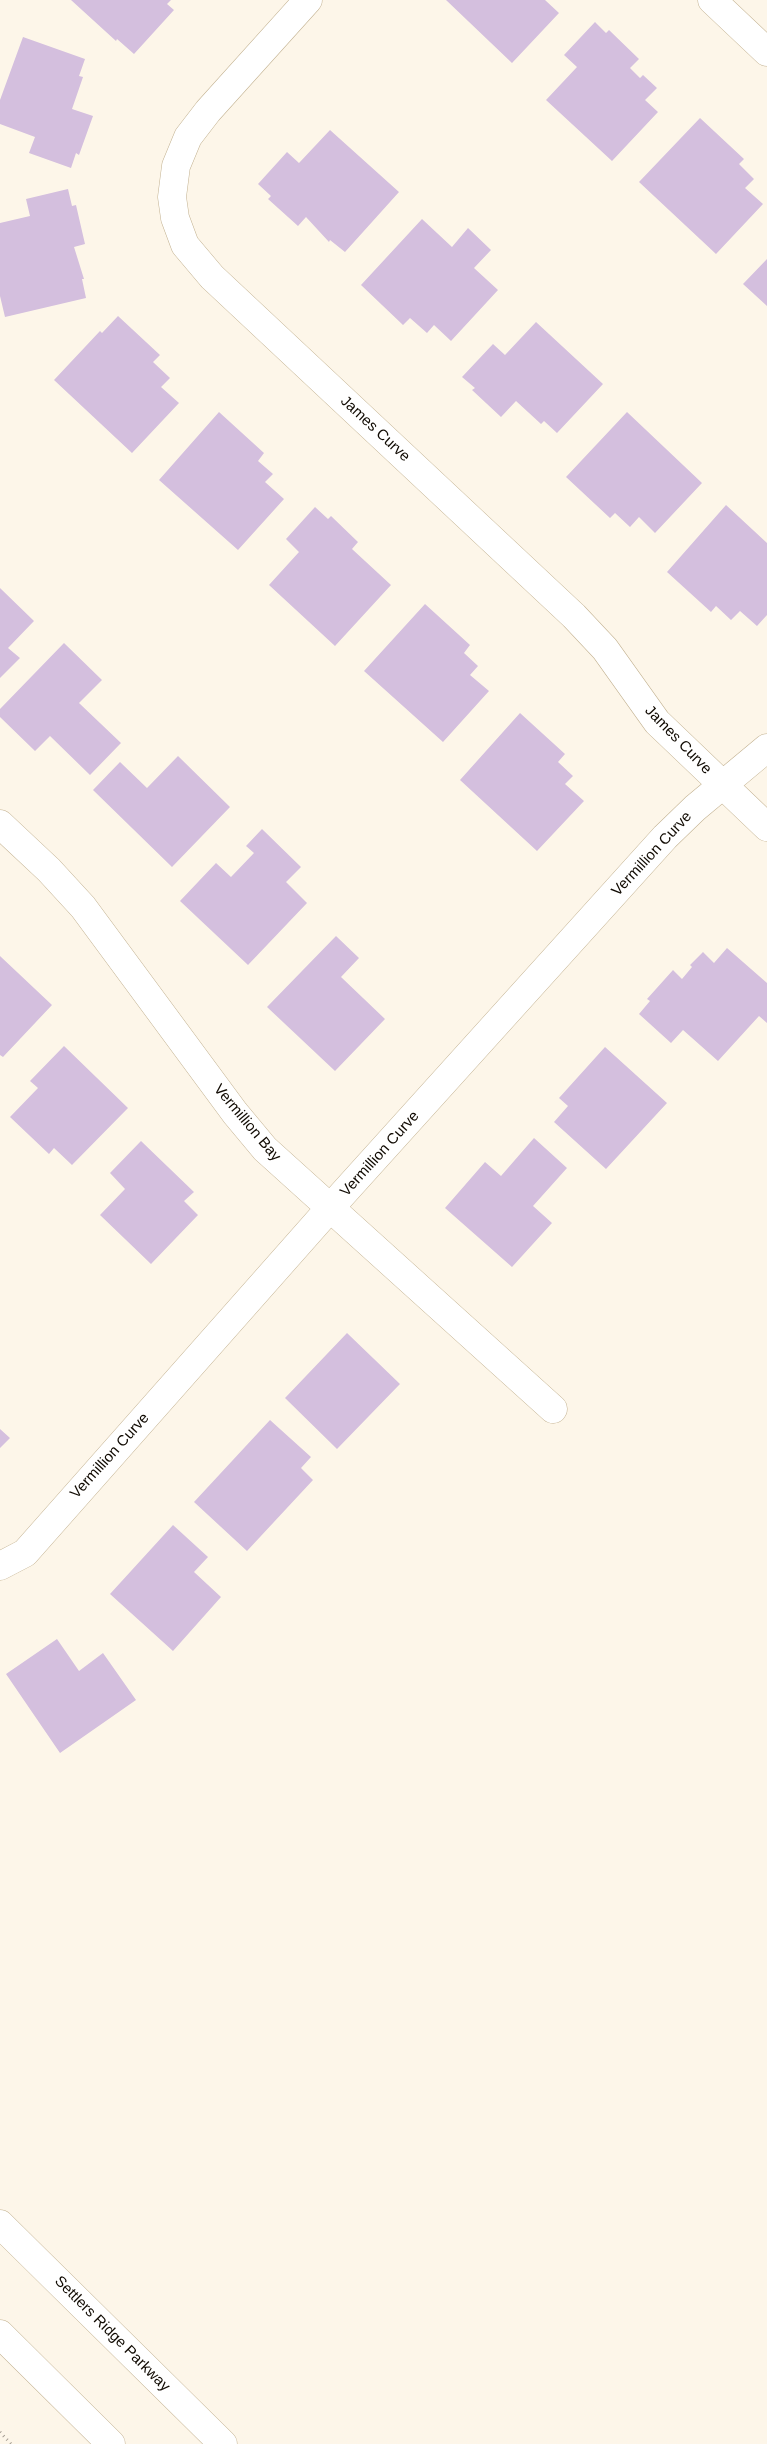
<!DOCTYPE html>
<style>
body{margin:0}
canvas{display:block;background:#fdf6e9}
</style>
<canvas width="767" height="2444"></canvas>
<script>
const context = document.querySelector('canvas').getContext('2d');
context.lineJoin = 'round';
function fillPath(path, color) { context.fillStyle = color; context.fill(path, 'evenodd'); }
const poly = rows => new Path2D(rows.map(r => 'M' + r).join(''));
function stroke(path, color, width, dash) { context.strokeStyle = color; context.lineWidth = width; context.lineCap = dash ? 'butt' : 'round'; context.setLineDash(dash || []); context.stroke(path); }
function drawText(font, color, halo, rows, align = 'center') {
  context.font = font + ' Helvetica,sans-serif'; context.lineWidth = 4; context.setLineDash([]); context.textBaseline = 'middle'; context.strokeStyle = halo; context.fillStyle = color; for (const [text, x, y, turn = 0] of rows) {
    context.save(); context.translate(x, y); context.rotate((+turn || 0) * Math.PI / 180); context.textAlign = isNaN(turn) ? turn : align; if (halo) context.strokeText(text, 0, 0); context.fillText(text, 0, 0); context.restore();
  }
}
fillPath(poly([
 [71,0,171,0,167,4,174,10,134,54,117,39,116,41],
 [446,0,545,0,559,13,512,63],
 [595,22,606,33,609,30,639,59,630,68,640,78,643,75,657,88,645,100,658,112,612,161,546,100,577,67,564,55],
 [23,37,85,59,79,76,83,77,72,109,93,116,79,155,76,153,71,168,29,153,35,137,0,124,0,100],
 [700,118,744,159,739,164,754,179,745,188,763,204,716,254,639,182],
 [330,130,399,192,345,252,330,240,329,242,306,217,298,226,268,199,271,196,258,184,287,152,299,163],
 [68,189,72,206,76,205,85,244,74,247,84,279,82,279,86,298,5,317,0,296,0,223,30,216,26,199],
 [422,219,452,247,468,228,491,250,474,268,498,290,451,341,434,325,427,333,410,318,403,325,361,285],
 [767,259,767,306,743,284],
 [118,316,160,355,153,362,170,378,161,387,179,403,132,453,54,380,100,331,102,333],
 [536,322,603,384,557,433,544,421,541,424,516,401,501,417,472,390,475,388,462,377,493,344,505,355],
 [219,412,264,453,258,461,273,474,265,482,284,499,238,550,159,480],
 [627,412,702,483,655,533,639,517,630,527,615,513,610,518,566,477],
 [726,505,767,543,767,615,757,626,740,611,731,620,716,606,711,612,667,572],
 [315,507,328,519,331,516,358,542,352,549,391,585,335,646,269,585,299,552,286,539],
 [0,588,34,621,8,648,20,658,0,678],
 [425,604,470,645,464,653,478,666,470,675,489,691,443,742,364,671],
 [64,643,102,680,79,703,121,743,90,775,50,736,35,751,0,717,0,709],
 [520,713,565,754,558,762,573,776,565,784,584,801,537,851,460,780],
 [178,756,230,807,172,867,93,790,120,762,147,788],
 [262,829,301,867,286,882,307,903,248,965,180,901,216,863,231,877,254,853,246,846],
 [336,936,359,958,341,977,385,1019,335,1071,267,1007],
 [727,948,767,983,767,1023,759,1016,718,1061,683,1030,671,1043,639,1014,650,1001,647,999,673,970,682,979,692,967,690,965,703,952,714,963],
 [0,956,52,1005,3,1057,0,1055],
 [64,1046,128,1108,72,1165,54,1148,49,1154,10,1117,38,1088,30,1081],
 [605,1047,667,1103,606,1169,554,1122,568,1106,559,1098],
 [534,1138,567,1168,533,1206,552,1223,512,1267,445,1208,485,1162,501,1176],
 [141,1141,194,1192,184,1201,198,1215,151,1264,100,1215,125,1189,110,1173],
 [347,1333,400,1384,337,1449,285,1398],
 [270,1420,311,1457,301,1468,313,1480,247,1551,194,1502],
 [0,1429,10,1438,0,1448],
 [173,1525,208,1557,194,1572,221,1597,173,1651,110,1594],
 [57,1639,79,1671,103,1653,136,1700,60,1753,6,1674]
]), '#d4bfde');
const street = poly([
 [308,0,208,111,188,137,176,166,172,197,175,218,185,245,212,277,574,616,605,649,657,722,767,827],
 [712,0,767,52],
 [0,824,49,870,83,907,235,1113,265,1149,553,1409],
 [0,1566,25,1553,330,1208,665,837,695,808,767,748]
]);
const secondary = poly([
 [0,2224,223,2444],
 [0,2334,111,2444]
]);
stroke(street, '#c2b190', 29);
stroke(secondary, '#c2b190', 29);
stroke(poly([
 [0,2432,11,2444]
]), '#a39c91', 3, [1, 4]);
stroke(street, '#fff', 28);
stroke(secondary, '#fff', 28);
drawText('15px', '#100a02', '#fff', [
 ["James Curve",375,429,43],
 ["James Curve",678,740,46],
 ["Vermillion Curve",652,854,-47],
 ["Vermillion Bay",247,1123,50],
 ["Vermillion Curve",380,1154,-48],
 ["Vermillion Curve",110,1456,-48],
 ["Settlers Ridge Parkway",112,2334,45]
]);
</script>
